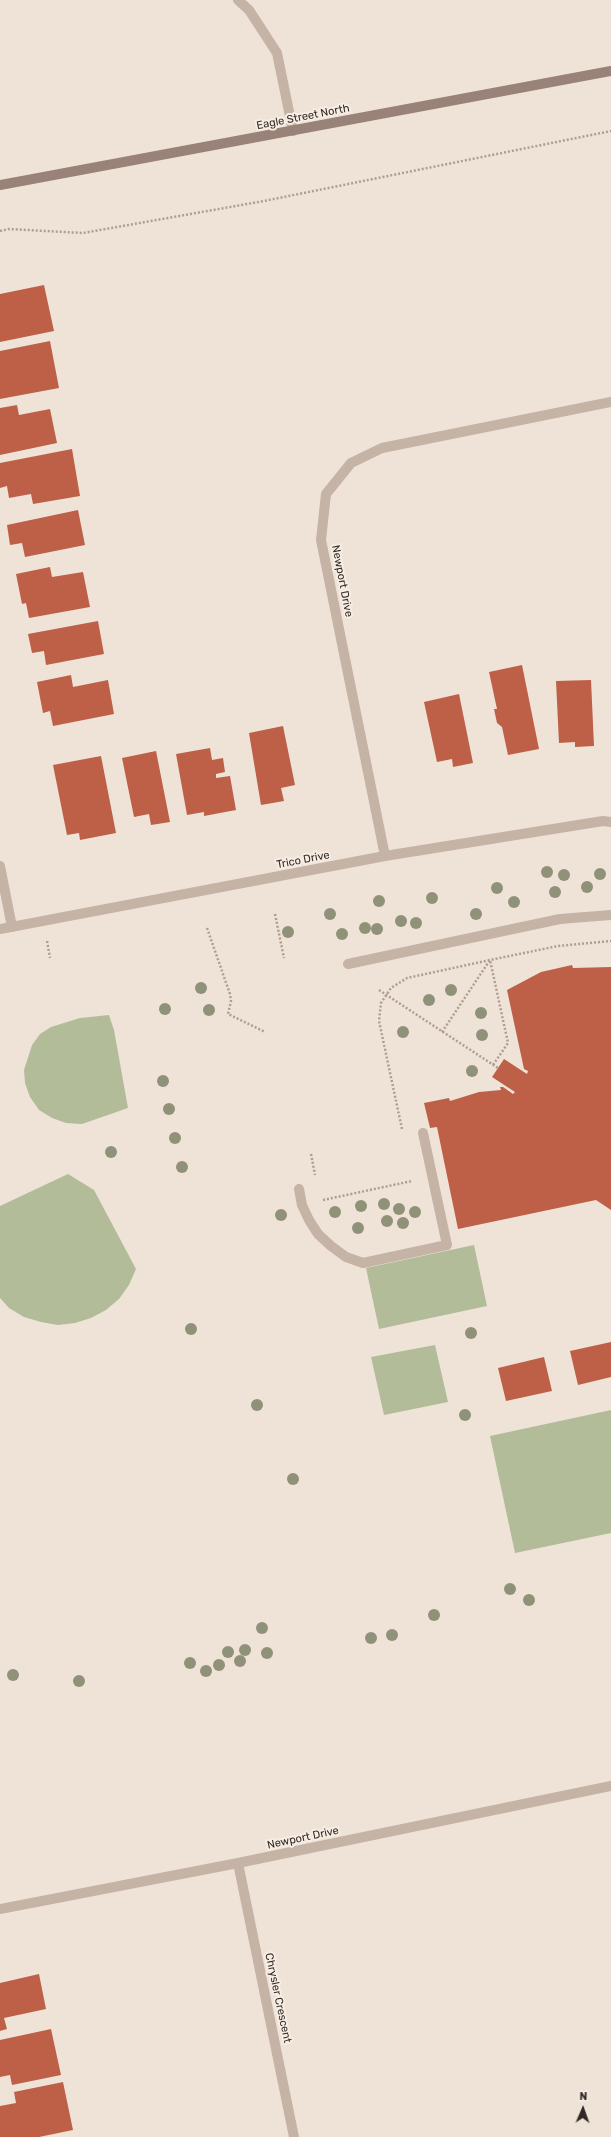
<!DOCTYPE html>
<style>
body{margin:0}
#map{position:relative;width:611px;height:2137px;overflow:hidden;background:#efe3d8;font-family:Rubik,sans-serif}
canvas{display:block}
.north{position:absolute;left:563px;top:2089px;width:40px;height:40px;-webkit-text-stroke:3px #f7ede3;paint-order:stroke;rotate:2deg;font-size:11px;font-weight:700;line-height:16px;text-align:center;color:#322926}
.north::after{content:'';display:block;margin:auto;width:14px;height:18px;background:#322926;clip-path:polygon(50% 0,100% 100%,50% 72%,0 100%)}
</style>
<div id="map">
<canvas width="611" height="2137"></canvas>
<div class="north">N</div>
</div>
<script>
const context = document.querySelector('canvas').getContext('2d');
context.lineJoin = 'round';
function fillPath(path, color) { context.fillStyle = color; context.fill(path, 'evenodd'); }
const poly = rows => new Path2D(rows.map(r => 'M' + r).join(''));
function stroke(path, color, width, dash) { context.strokeStyle = color; context.lineWidth = width; context.lineCap = dash ? 'butt' : 'round'; context.setLineDash(dash || []); context.stroke(path); }
function drawText(font, color, halo, rows, align = 'center') {
  context.font = font + ' Rubik,sans-serif'; context.lineWidth = 4; context.setLineDash([]); context.textBaseline = 'middle'; context.strokeStyle = halo; context.fillStyle = color; for (const [text, x, y, turn = 0] of rows) {
    context.save(); context.translate(x, y); context.rotate((+turn || 0) * Math.PI / 180); context.textAlign = isNaN(turn) ? turn : align; if (halo) context.strokeText(text, 0, 0); context.fillText(text, 0, 0); context.restore();
  }
}
fillPath(poly([
 [109,1015,114,1030,128,1108,82,1124,66,1123,52,1118,39,1110,30,1097,25,1083,24,1070,32,1045,40,1034,51,1027,80,1018],
 [68,1174,94,1190,136,1269,129,1285,119,1299,106,1310,91,1318,75,1323,58,1325,41,1322,24,1317,9,1308,0,1298,0,1206],
 [474,1245,487,1306,379,1329,366,1268],
 [435,1345,448,1402,384,1415,371,1357],
 [611,1410,611,1533,515,1553,490,1436]
]), '#b2bc99');
fillPath(poly([
 [44,285,54,331,0,342,0,294],
 [50,341,59,388,0,399,0,351],
 [17,405,19,415,50,409,57,443,0,455,0,408],
 [72,449,80,496,33,504,31,494,9,498,7,486,0,488,0,463],
 [78,510,85,545,25,557,22,543,10,545,7,525],
 [50,567,52,577,83,572,90,607,29,618,26,603,22,604,16,574],
 [98,621,104,654,46,665,44,651,32,653,28,634],
 [522,665,539,749,508,755,502,727,497,723,494,709,497,709,489,672],
 [71,675,73,687,108,680,114,714,53,726,50,711,43,713,37,682],
 [591,680,594,746,575,747,575,742,559,743,556,681],
 [459,694,473,763,453,767,452,759,437,762,424,702],
 [283,726,295,785,281,788,284,801,261,805,249,733],
 [210,748,212,760,223,758,225,772,216,774,216,778,230,776,236,810,204,816,204,812,187,815,176,754],
 [156,751,170,822,151,825,149,814,134,817,122,758],
 [101,756,116,833,80,840,79,833,67,835,53,765],
 [572,965,573,968,611,967,611,1210,596,1200,458,1229,437,1127,430,1128,424,1103,449,1098,450,1101,479,1092,501,1090,500,1087,503,1087,513,1094,515,1092,492,1077,504,1059,527,1074,528,1071,524,1069,507,990,541,972],
 [611,1342,611,1377,578,1385,570,1351],
 [544,1357,552,1391,506,1401,498,1368],
 [39,1974,46,2009,4,2018,7,2029,0,2031,0,1983],
 [51,2029,61,2075,12,2085,10,2075,0,2077,0,2040],
 [63,2082,73,2130,39,2137,0,2137,0,2106,16,2103,14,2092]
]), '#bd6047');
stroke(poly([
 [0,231,9,229,83,233,264,201,611,131],
 [275,914,284,958],
 [207,928,230,994,231,1001,228,1014,265,1032],
 [47,941,50,958],
 [379,990,498,1068],
 [442,1032,490,960,508,1043,493,1065],
 [402,1129,379,1021,381,1003,391,988,407,978,490,960,558,946,611,941],
 [311,1154,315,1175],
 [323,1200,412,1181]
]), '#b19d8f', 2.5, [2, 2]);
stroke(poly([
 [238,0,249,10,277,53,293,131],
 [348,964,560,919,611,915],
 [299,1189,302,1205,309,1220,318,1234,331,1246,346,1257,363,1263,447,1245,423,1133]
]), '#c5b3a5', 10);
stroke(poly([
 [385,856,321,540,326,494,351,463,382,448,611,402],
 [0,866,12,927],
 [0,929,385,856,603,821,611,822],
 [238,1863,294,2137],
 [0,1909,238,1863,611,1786]
]), '#c5b3a5', 10);
stroke(poly([
 [0,185,611,71]
]), '#998277', 10);
context.fillStyle = '#909179';
for (const [x, y] of [
 [547,872],
 [600,874],
 [564,875],
 [587,887],
 [497,888],
 [555,892],
 [432,898],
 [379,901],
 [514,902],
 [330,914],
 [476,914],
 [401,921],
 [416,923],
 [365,928],
 [377,929],
 [288,932],
 [342,934],
 [201,988],
 [451,990],
 [429,1000],
 [165,1009],
 [209,1010],
 [481,1013],
 [403,1032],
 [482,1035],
 [472,1071],
 [163,1081],
 [169,1109],
 [175,1138],
 [111,1152],
 [182,1167],
 [384,1204],
 [361,1206],
 [399,1209],
 [335,1212],
 [415,1212],
 [281,1215],
 [387,1221],
 [403,1223],
 [358,1228],
 [191,1329],
 [471,1333],
 [257,1405],
 [465,1415],
 [293,1479],
 [510,1589],
 [529,1600],
 [434,1615],
 [262,1628],
 [392,1635],
 [371,1638],
 [245,1650],
 [228,1652],
 [267,1653],
 [240,1661],
 [190,1663],
 [219,1665],
 [206,1671],
 [13,1675],
 [79,1681]
]) { context.beginPath(); context.arc(x, y, 6, 0, 2 * Math.PI); context.fill(); }
drawText('11px', '#322926', '#f7ede3', [
 ["Eagle Street North",303,117,-11],
 ["Newport Drive",342,581,79],
 ["Trico Drive",303,860,-11],
 ["Newport Drive",303,1838,-12],
 ["Chrysler Crescent",278,1998,78]
]);
</script>
